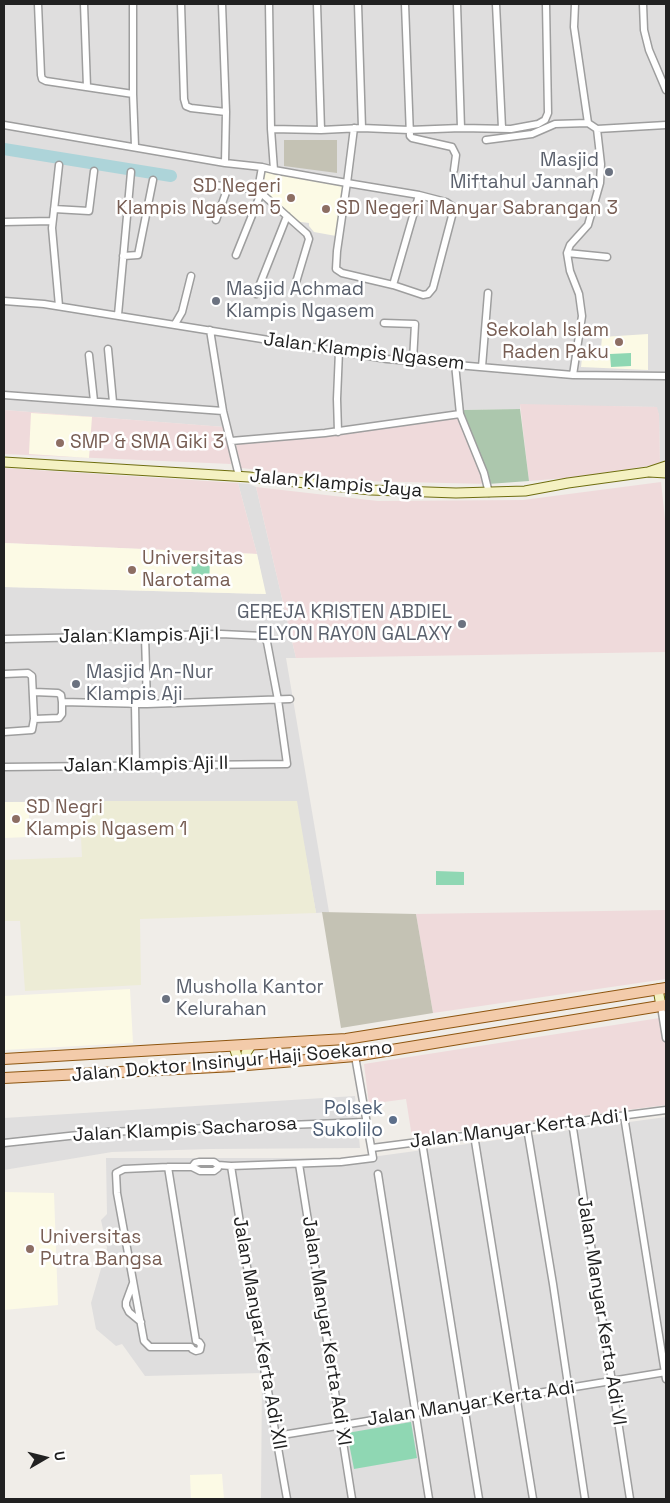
<!DOCTYPE html>
<style>
body{margin:0}
#map{position:relative;width:670px;height:1503px;overflow:hidden;background:#f0ede8;font-family:"Space Grotesk",sans-serif}
canvas{display:block}
.frame{position:absolute;inset:0;border:5px solid #212121;pointer-events:none}
.north{position:absolute;left:20px;top:1433px;width:50px;height:50px;-webkit-text-stroke:4px #fff;paint-order:stroke;rotate:82deg;font-size:14px;font-weight:700;line-height:20px;text-align:center;color:#212121}
.north::after{content:'';display:block;margin:auto;width:18px;height:22px;background:#212121;clip-path:polygon(50% 0,100% 100%,50% 72%,0 100%)}
</style>
<div id="map">
<canvas width="670" height="1503"></canvas>
<div class="frame"></div>
<div class="north">U</div>
</div>
<script>
const context = document.querySelector('canvas').getContext('2d');
context.lineJoin = 'round';
function fillPath(path, color) { context.fillStyle = color; context.fill(path, 'evenodd'); }
const poly = rows => new Path2D(rows.map(r => 'M' + r).join(''));
function stroke(path, color, width, dash) { context.strokeStyle = color; context.lineWidth = width; context.lineCap = dash ? 'butt' : 'round'; context.setLineDash(dash || []); context.stroke(path); }
function drawText(font, color, halo, rows, align = 'center') {
  context.font = font + ' "Space Grotesk",sans-serif'; context.lineWidth = 5; context.setLineDash([]); context.textBaseline = 'middle'; context.strokeStyle = halo; context.fillStyle = color; for (const [text, x, y, turn = 0] of rows) {
    context.save(); context.translate(x, y); context.rotate((+turn || 0) * Math.PI / 180); context.textAlign = isNaN(turn) ? turn : align; if (halo) context.strokeText(text, 0, 0); context.fillText(text, 0, 0); context.restore();
  }
}
fillPath(poly([
 [4,4,666,4,666,463,660,464,659,415,656,407,520,405,520,409,464,410,463,417,228,444,224,427,4,410],
 [238,483,249,484,256,487,296,658,286,658,329,912,316,913,296,801,4,802,4,587,265,594,257,554],
 [355,1096,360,1148,210,1149,112,1152,4,1170,4,1118],
 [666,1117,666,1499,261,1499,262,1373,145,1376,122,1344,116,1346,96,1329,91,1303,107,1248,101,1220,107,1214,106,1158,364,1158]
]), '#dfdede');
fillPath(poly([
 [520,404,657,407,659,415,660,464,579,477,529,481],
 [4,410,225,427,231,464,4,454],
 [463,417,488,484,362,481,241,468,236,444],
 [4,468,238,483,257,554,4,543],
 [661,482,666,528,666,652,296,658,256,487,378,501,523,500],
 [666,910,666,979,433,1013,416,914],
 [666,1017,666,1105,412,1137,406,1099,369,1104,364,1064]
]), '#efdadb');
fillPath(poly([
 [263,171,318,180,343,186,336,236,314,232,309,226,309,223,293,221,260,189],
 [648,334,648,370,581,367,582,358,600,359,602,337],
 [31,413,92,417,89,458,29,454],
 [4,543,257,554,266,594,4,587],
 [4,802,29,802,29,837,4,838],
 [130,989,133,1043,4,1050,4,996],
 [4,1192,54,1193,58,1305,4,1310],
 [222,1474,224,1499,191,1499,190,1475]
]), '#fcfae5');
fillPath(poly([
 [284,140,337,140,337,173,284,166],
 [322,912,416,914,433,1013,341,1028]
]), '#c4c2b4');
fillPath(poly([
 [79,801,297,801,316,913,140,919,141,985,25,991,20,921,4,921,4,860,82,857]
]), '#edecd6');
fillPath(poly([
 [520,409,529,481,488,484,463,417,464,410]
]), '#acc7ad');
fillPath(poly([
 [631,353,631,366,611,367,610,354],
 [192,557,210,557,209,588,191,587],
 [436,871,464,872,464,885,436,885],
 [411,1422,417,1458,354,1469,347,1433]
]), '#8fd7b3');
stroke(poly([
 [4,149,171,176]
]), '#add4d9', 12);
const street = poly([
 [38,4,41,75,42,79,46,81,133,94],
 [84,4,87,87],
 [133,4,133,94,135,146],
 [181,4,184,99,186,106,191,108,226,112],
 [222,4,226,112,225,163],
 [269,4,271,129,274,170],
 [317,4,321,130],
 [358,4,362,128],
 [405,4,410,136,412,138,452,147,456,155,454,170],
 [457,4,461,128],
 [496,4,502,128],
 [575,4,574,27,588,123],
 [643,4,644,30,649,50,666,90],
 [4,125,225,163,262,167,274,170,347,183,419,195,446,202,453,207,453,212,433,288,428,294,423,295,393,285,342,273,336,269,337,251,346,189,347,183,354,128],
 [271,129,321,130,362,128,409,130,461,128,511,129,538,124,545,120,548,113,546,4],
 [597,129,666,125],
 [486,140,532,134,555,124,588,123,597,129,601,164,600,183,588,225,570,245,567,253,570,271,579,294,582,316,573,375],
 [262,167,259,184,261,193,307,234,309,239,294,289],
 [197,183,259,190],
 [54,209,89,211,94,171],
 [216,220,228,187],
 [4,222,52,221],
 [567,253,607,257],
 [236,255,261,193],
 [123,256,138,255,153,180],
 [393,285,419,195],
 [256,294,287,216],
 [4,301,44,304,387,359,573,375,666,376],
 [59,306,52,228,59,165],
 [118,315,131,172],
 [384,323,415,324,413,361],
 [175,324,182,312,191,276],
 [210,330,223,411,239,476],
 [108,349,113,402],
 [89,355,94,401],
 [482,367,488,293],
 [4,395,223,411],
 [460,414,484,473,489,493],
 [338,432,337,399,339,351],
 [231,441,325,433,460,414,455,364],
 [145,636,147,704],
 [4,639,221,634,263,636,267,642,278,700,287,764,4,767],
 [4,674,28,673,32,676,34,719,32,730,4,732],
 [34,692,58,693,61,695,62,702,62,714,59,718,34,719],
 [62,702,147,704,290,699],
 [135,704,136,766],
 [661,1006,666,1038],
 [624,1116,666,1379],
 [572,1122,630,1499],
 [527,1128,553,1284,585,1499],
 [474,1135,533,1499],
 [422,1142,479,1499],
 [4,1143,106,1132,366,1122],
 [372,1148,666,1110],
 [299,1164,352,1499],
 [231,1166,254,1311,287,1499],
 [168,1167,196,1341,199,1342,201,1345,200,1350,196,1351,192,1349,191,1347,150,1347,144,1341,117,1193,116,1173,124,1169,168,1167,192,1167,200,1171,214,1171,218,1168,218,1165],
 [192,1167,195,1163,199,1162,214,1162,218,1165,231,1166,341,1162,373,1158,355,1056],
 [378,1174,429,1499],
 [133,1283,126,1302,126,1306,129,1312,141,1322],
 [276,1436,666,1372]
]);
const secondary = poly([
 [4,462,249,477,371,490,456,493,525,491,568,483,648,472,666,466],
 [649,472,666,473],
 [658,989,661,1006],
 [251,1045,246,1053,248,1061,253,1064],
 [234,1047,237,1056,235,1066]
]);
const primary = poly([
 [4,1059,346,1039,666,988],
 [4,1078,235,1066,355,1056,666,1005]
]);
stroke(street, '#9e9e9e', 9);
stroke(secondary, '#6f6e10', 11);
stroke(primary, '#8e5610', 12);
stroke(street, '#fff', 6);
stroke(secondary, '#f4f1c3', 9);
stroke(primary, '#f3cbaa', 10);
for (const [x, y, r, color] of [
 [609,172,5,"#6b7280"],
 [291,198,5,"#8d6e63"],
 [326,209,5,"#8d6e63"],
 [216,301,5,"#6b7280"],
 [619,342,5,"#8d6e63"],
 [60,443,5,"#8d6e63"],
 [132,570,5,"#8d6e63"],
 [462,624,5,"#6b7280"],
 [76,684,5,"#6b7280"],
 [16,819,5,"#8d6e63"],
 [166,999,5,"#6b7280"],
 [393,1120,5,"#5c6f8a"],
 [30,1249,5,"#8d6e63"]
]) { const dot = new Path2D(); dot.arc(x, y, r, 0, 2 * Math.PI); context.fillStyle = color; context.fill(dot); stroke(dot, '#fff', 2); }
drawText('19px', '#5b616d', '#fff', [
 ["Masjid",599,161,"right"],
 ["Miftahul Jannah",599,183,"right"],
 ["Masjid Achmad",226,290],
 ["Klampis Ngasem",226,312],
 ["GEREJA KRISTEN ABDIEL",452,613,"right"],
 ["ELYON RAYON GALAXY",452,635,"right"],
 ["Masjid An-Nur",86,673],
 ["Klampis Aji",86,695],
 ["Musholla Kantor",176,988],
 ["Kelurahan",176,1010]
], 'left');
drawText('19px', '#785e54', '#fff', [
 ["SD Negeri",281,187,"right"],
 ["Klampis Ngasem 5",281,209,"right"],
 ["SD Negeri Manyar Sabrangan 3",336,209],
 ["Sekolah Islam",609,331,"right"],
 ["Raden Paku",609,353,"right"],
 ["SMP & SMA Giki 3",70,443],
 ["Universitas",142,559],
 ["Narotama",142,581],
 ["SD Negri",26,808],
 ["Klampis Ngasem 1",26,830],
 ["Universitas",40,1238],
 ["Putra Bangsa",40,1260]
], 'left');
drawText('19px', '#212121', '#fff', [
 ["Jalan Klampis Ngasem",364,352,7],
 ["Jalan Klampis Jaya",336,484,5],
 ["Jalan Klampis Aji I",139,636,-1],
 ["Jalan Klampis Aji II",146,765,-1],
 ["Jalan Doktor Insinyur Haji Soekarno",232,1062,-5],
 ["Jalan Manyar Kerta Adi I",519,1129,-7],
 ["Jalan Klampis Sacharosa",185,1130,-3],
 ["Jalan Manyar Kerta Adi VI",601,1311,81],
 ["Jalan Manyar Kerta Adi XI",326,1331,81],
 ["Jalan Manyar Kerta Adi XII",259,1333,80],
 ["Jalan Manyar Kerta Adi",471,1404,-9]
]);
drawText('19px', '#4e5e75', '#fff', [
 ["Polsek",383,1109],
 ["Sukolilo",383,1131]
], 'right');
</script>
